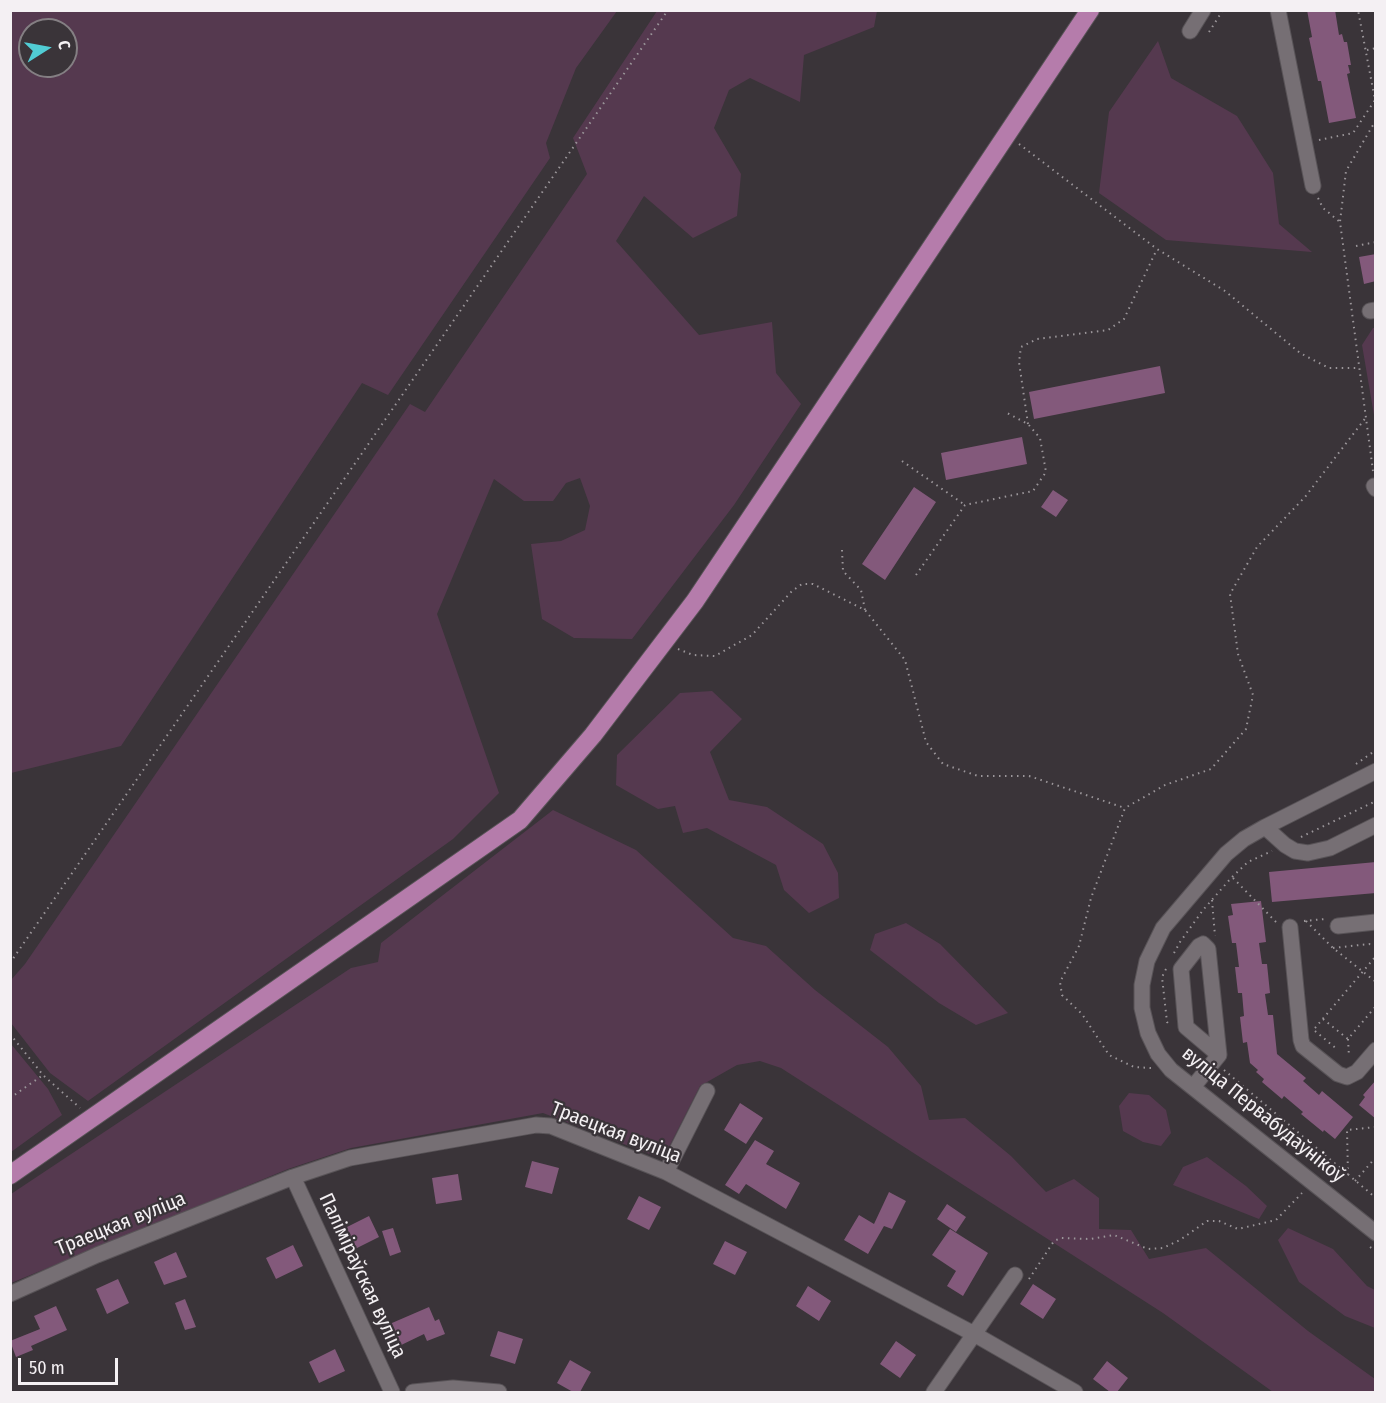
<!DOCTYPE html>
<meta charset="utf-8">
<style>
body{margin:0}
#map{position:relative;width:1386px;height:1403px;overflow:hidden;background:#3a3439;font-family:"Fira Sans Condensed",sans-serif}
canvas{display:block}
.frame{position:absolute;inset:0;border:12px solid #f4f0f3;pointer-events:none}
.north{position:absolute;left:18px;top:18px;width:60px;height:60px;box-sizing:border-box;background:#3a3439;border:2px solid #847f83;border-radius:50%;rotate:79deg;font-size:16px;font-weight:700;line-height:24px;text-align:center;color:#f4f0f3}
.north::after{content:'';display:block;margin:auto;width:21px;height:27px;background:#51ccd4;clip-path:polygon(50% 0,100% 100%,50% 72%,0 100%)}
.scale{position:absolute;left:18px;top:1358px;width:100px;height:27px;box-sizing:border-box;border:3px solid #f4f0f3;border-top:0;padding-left:8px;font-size:18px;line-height:21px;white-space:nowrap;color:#f4f0f3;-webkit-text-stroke:4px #3a3439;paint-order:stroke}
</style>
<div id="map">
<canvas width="1386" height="1403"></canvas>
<div class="frame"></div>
<div class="north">С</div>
<div class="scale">50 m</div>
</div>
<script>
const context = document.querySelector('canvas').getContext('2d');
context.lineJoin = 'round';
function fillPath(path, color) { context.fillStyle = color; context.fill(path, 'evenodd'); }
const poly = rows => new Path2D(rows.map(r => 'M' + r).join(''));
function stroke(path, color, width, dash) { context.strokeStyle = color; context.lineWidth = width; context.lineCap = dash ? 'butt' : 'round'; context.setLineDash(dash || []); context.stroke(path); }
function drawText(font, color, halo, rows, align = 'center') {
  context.font = font + ' "Fira Sans Condensed",sans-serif'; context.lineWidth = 4.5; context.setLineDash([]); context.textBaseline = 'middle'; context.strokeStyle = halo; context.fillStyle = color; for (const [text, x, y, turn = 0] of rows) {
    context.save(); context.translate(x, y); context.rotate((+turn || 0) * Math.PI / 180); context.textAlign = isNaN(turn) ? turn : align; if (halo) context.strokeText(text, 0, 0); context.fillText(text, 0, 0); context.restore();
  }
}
fillPath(poly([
 [10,11,617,11,576,68,546,143,550,158,388,395,362,383,121,746,11,773],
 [30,30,66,30,66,66,30,66],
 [657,11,877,11,874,27,804,55,800,102,750,78,729,90,714,128,741,174,737,216,693,238,644,196,616,241,699,335,772,322,776,373,801,404,734,505,632,639,574,638,542,619,531,544,561,541,585,530,590,506,580,478,566,483,553,501,524,501,494,479,437,614,499,793,453,839,88,1101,50,1073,11,1023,11,980,25,964,410,404,425,412,587,174,573,138],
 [1158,41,1171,78,1237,116,1273,173,1279,224,1312,252,1166,240,1099,193,1109,112],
 [1373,328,1375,328,1375,421,1362,345],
 [712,691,742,719,710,752,729,800,767,807,823,844,838,873,839,898,809,913,784,890,776,865,707,828,683,833,675,806,658,809,616,785,617,755,680,693],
 [553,810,636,850,733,938,766,946,815,990,888,1047,921,1086,929,1120,965,1118,1011,1156,1046,1192,1074,1179,1099,1198,1099,1229,1131,1230,1149,1259,1206,1248,1308,1331,1375,1379,1375,1392,1273,1392,1163,1313,781,1068,760,1061,737,1065,700,1086,668,1149,655,1156,543,1113,351,1148,288,1169,11,1283,11,1194,351,968,378,962,381,943],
 [906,923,940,944,1008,1013,976,1025,939,1003,870,950,875,934],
 [11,1044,48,1089,62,1115,11,1152],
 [1129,1093,1149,1095,1166,1110,1171,1133,1161,1146,1143,1142,1123,1131,1119,1106],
 [1207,1157,1246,1186,1267,1206,1259,1219,1173,1185,1183,1167],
 [1288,1228,1333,1249,1367,1286,1375,1290,1375,1328,1345,1316,1299,1282,1278,1240]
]), '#55394f');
fillPath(poly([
 [1307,10,1335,10,1339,35,1342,34,1344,42,1347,42,1351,65,1348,65,1350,73,1347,74,1356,118,1329,123,1321,81,1318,81,1309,38,1312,37],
 [1376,254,1376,281,1364,284,1359,257],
 [1160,366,1165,393,1034,419,1029,392],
 [1022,437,1027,464,946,480,941,453],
 [914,487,936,502,885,580,862,564],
 [1053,490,1068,500,1056,517,1041,507],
 [1376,862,1376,893,1272,902,1269,872],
 [1261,901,1266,942,1259,943,1262,964,1267,964,1270,993,1265,994,1268,1015,1273,1015,1277,1054,1306,1078,1303,1081,1319,1095,1322,1091,1353,1117,1335,1139,1324,1130,1323,1132,1301,1114,1303,1112,1284,1096,1282,1099,1262,1082,1264,1079,1256,1072,1258,1070,1250,1063,1247,1042,1243,1043,1240,1017,1244,1016,1242,993,1238,993,1235,967,1239,967,1236,943,1232,943,1228,916,1233,915,1231,904],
 [1376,1080,1376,1119,1359,1105,1365,1097,1363,1095],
 [740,1103,763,1118,746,1144,724,1130],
 [755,1140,774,1151,766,1164,800,1183,786,1209,746,1184,739,1194,725,1185],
 [532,1161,559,1168,552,1194,525,1187],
 [458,1174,462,1200,436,1204,432,1178],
 [889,1192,906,1201,892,1229,884,1226,868,1254,844,1240,859,1215,874,1224],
 [639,1196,661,1207,649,1230,627,1219],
 [947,1204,966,1217,956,1232,937,1219],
 [369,1216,379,1237,353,1250,343,1229],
 [393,1228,401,1252,390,1256,382,1231],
 [950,1229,988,1253,963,1296,947,1286,956,1271,932,1255],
 [725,1241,747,1252,735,1275,713,1264],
 [293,1245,303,1266,276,1279,266,1258],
 [176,1252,187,1277,164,1285,154,1262],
 [118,1279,129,1303,107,1314,96,1289],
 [1033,1284,1056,1299,1043,1319,1020,1304],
 [808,1286,831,1301,819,1321,796,1306],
 [185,1299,196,1327,185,1330,175,1303],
 [56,1306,67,1330,31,1346,33,1350,16,1357,10,1341,40,1329,34,1316],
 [429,1307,435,1321,439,1319,445,1334,427,1341,424,1334,395,1348,385,1326],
 [498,1331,523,1339,515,1364,490,1356],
 [896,1341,916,1355,900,1378,880,1364],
 [335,1349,345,1371,319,1383,309,1362],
 [570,1360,591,1372,580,1392,573,1392,557,1383],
 [1107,1361,1128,1378,1117,1392,1110,1392,1093,1379]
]), '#83597b');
const minor = poly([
 [1278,10,1313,186],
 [1190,31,1203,10],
 [1370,311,1376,310],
 [1374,486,1376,489],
 [1376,771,1265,827,1244,839,1226,854,1163,928,1147,961,1142,985,1142,1008,1148,1033,1158,1054,1171,1070,1376,1233],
 [1265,827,1285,845,1295,851,1308,853,1330,848,1376,825],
 [1338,926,1376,922],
 [1290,927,1301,1040,1303,1046,1338,1074,1347,1077,1357,1072,1376,1050],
 [1193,1087,1219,1055,1208,949,1203,944,1199,946,1181,969,1186,1027,1219,1055],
 [666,1172,707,1091],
 [293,1177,392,1392],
 [10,1294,97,1255,293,1177,350,1158,536,1125,551,1126,666,1172,974,1334,1075,1392],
 [413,1392,453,1388,499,1392],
 [934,1392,1015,1275]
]);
const major = poly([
 [10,1175,520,820,593,735,695,601,1090,10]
]);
stroke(minor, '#585357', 17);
stroke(major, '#585357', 20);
stroke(poly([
 [1209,32,1223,10],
 [1367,50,1376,48],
 [1319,140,1353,133,1375,100,1358,10],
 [1019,144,1157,249,1225,291,1300,353,1329,368,1359,368],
 [1318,198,1323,208,1340,222],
 [1356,246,1376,242],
 [1028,424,1019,362,1021,347,1037,339,1108,330,1124,319,1157,249],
 [902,461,965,505],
 [1373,471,1340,222,1346,171,1376,120],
 [842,550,843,571,861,590,865,610],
 [916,575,965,505,1033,491,1046,472,1040,438,1028,424,1007,413],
 [678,649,693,655,715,656,752,635,792,591,802,584,813,584,865,610,905,660,926,742,943,764,978,776,1029,776,1125,808],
 [1356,764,1376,750],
 [1301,837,1376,801],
 [1233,878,1277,923],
 [1212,900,1215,936],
 [1304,921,1325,919],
 [1306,921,1333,948,1376,982],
 [1333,948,1369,944,1376,946],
 [1174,953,1180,942,1203,910,1232,877,1248,862,1272,851],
 [10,963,668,10],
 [1166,969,1162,977,1167,1022,1171,1026],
 [1323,1019,1348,1039,1376,1006],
 [1315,1028,1376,956],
 [1315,1031,1338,1050],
 [10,1034,43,1075,80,1108],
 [1348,1039,1349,1057],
 [1151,1068,1134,1067,1109,1055,1082,1014,1062,995,1060,982,1079,946,1091,898,1125,808,1165,785,1211,769,1246,729,1253,695,1238,654,1230,594,1257,547,1305,497,1367,416],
 [1224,1070,1376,1198],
 [10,1098,43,1075],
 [1348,1175,1347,1130,1376,1127],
 [1355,1181,1376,1157],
 [1370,1247,1376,1251],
 [1029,1279,1054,1241,1061,1238,1091,1239,1114,1235,1148,1249,1163,1248,1180,1240,1207,1221,1219,1221,1238,1229,1276,1220,1302,1193]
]), '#9b969a', 2, [1.5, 4.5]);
stroke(minor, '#766f74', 15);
stroke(major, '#b57cab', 18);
drawText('20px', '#f4f0f3', '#3a3439', [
 ["вуліца Первабудаўнікоў",1263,1115,39],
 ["Траецкая вуліца",616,1133,21],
 ["Траецкая вуліца",121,1224,-22],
 ["Паліміраўская вуліца",362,1276,65]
]);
</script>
